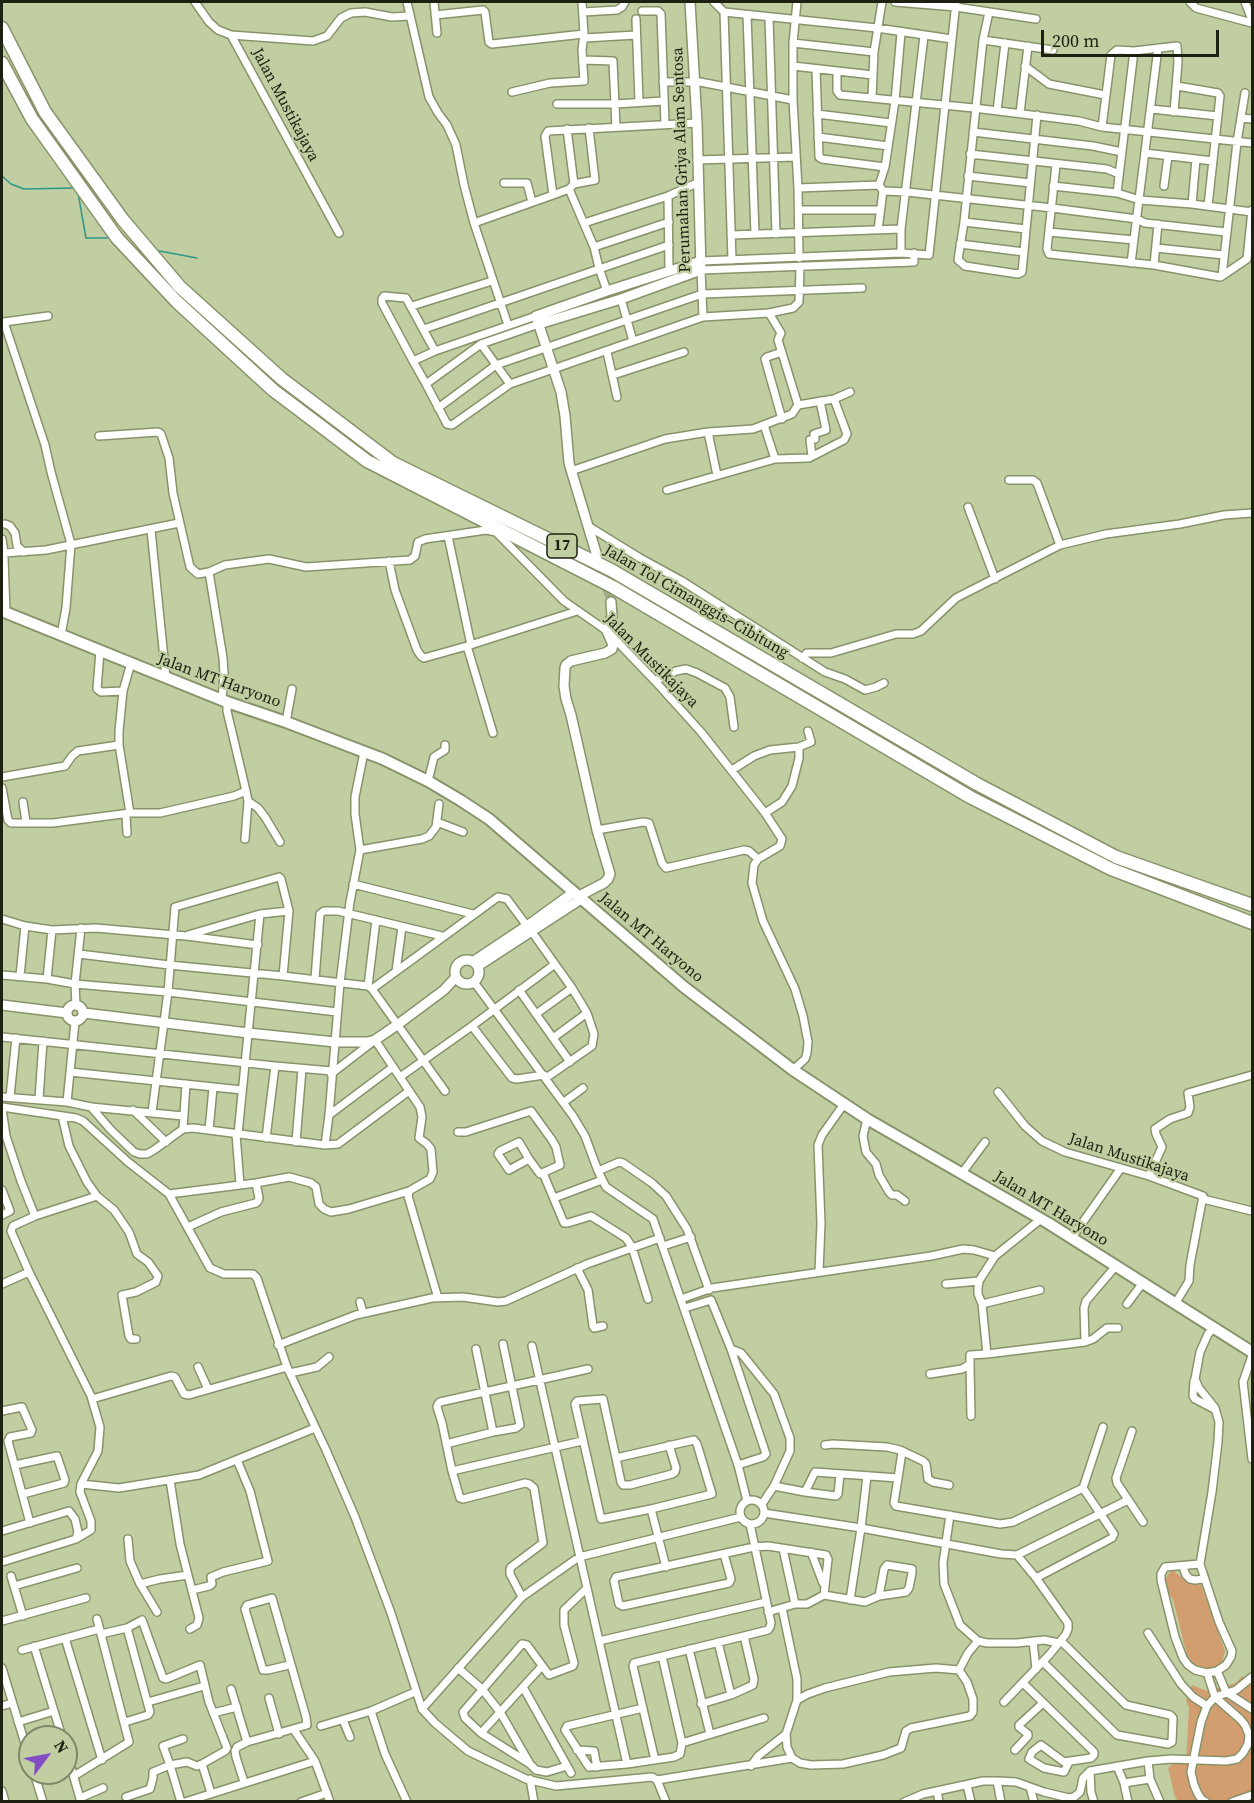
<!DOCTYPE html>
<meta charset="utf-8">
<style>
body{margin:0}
#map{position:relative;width:1254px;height:1803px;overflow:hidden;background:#c1cea2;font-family:"Source Serif 4",serif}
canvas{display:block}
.frame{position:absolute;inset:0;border:3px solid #1d2111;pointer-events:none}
.north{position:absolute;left:18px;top:1725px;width:60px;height:60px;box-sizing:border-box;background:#c1cea2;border:2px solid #7f8968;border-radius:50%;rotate:58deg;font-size:16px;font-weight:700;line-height:24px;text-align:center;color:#1d2111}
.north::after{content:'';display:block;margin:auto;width:21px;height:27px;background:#824dc5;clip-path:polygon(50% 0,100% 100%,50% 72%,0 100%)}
.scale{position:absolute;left:1041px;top:30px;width:178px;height:27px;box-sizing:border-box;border:3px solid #1d2111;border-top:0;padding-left:8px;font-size:18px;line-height:21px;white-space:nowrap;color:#1d2111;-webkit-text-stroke:4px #c1cea2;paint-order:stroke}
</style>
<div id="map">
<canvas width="1254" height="1803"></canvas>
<div class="frame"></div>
<div class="north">N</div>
<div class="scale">200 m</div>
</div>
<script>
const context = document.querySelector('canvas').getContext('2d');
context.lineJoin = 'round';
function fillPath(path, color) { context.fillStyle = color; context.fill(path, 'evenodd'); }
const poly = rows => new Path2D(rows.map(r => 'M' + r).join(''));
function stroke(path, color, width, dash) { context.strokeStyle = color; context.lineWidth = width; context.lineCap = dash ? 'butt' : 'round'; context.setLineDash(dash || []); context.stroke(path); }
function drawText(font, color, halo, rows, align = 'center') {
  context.font = font + ' "Source Serif 4",serif'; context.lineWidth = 4.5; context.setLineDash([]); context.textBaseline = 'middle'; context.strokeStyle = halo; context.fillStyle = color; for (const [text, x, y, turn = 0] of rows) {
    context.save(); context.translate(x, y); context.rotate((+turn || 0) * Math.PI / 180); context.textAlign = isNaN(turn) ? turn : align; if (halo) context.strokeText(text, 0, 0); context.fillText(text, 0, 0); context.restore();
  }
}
fillPath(poly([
 [1172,1570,1190,1583,1201,1585,1225,1651,1222,1662,1213,1670,1206,1671,1194,1667,1187,1656,1173,1599,1167,1592,1164,1580],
 [1242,1676,1252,1686,1252,1801,1178,1801,1175,1797,1168,1768,1173,1764,1186,1763,1189,1708,1186,1700,1192,1685,1207,1691,1236,1683]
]), '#d29d6f');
stroke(poly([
 [2,176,11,184,24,189,75,188],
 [78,193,86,238,111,238],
 [154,250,197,258]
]), '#2e9888', 1.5);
stroke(poly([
 [599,562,611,602]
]), '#a0ab85', 9, [9, 4.5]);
const minor = poly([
 [195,2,209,22,218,30,231,35,339,233],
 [407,2,429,97,438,113,447,125,456,145,464,185,474,223,508,325],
 [434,2,437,33],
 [714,2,724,12,877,28,952,39],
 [797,2,793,43,793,100,798,188,799,258],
 [895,2,956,7,1036,19],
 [1190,2,1196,8,1252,23],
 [1245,2,1252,20],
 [642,11,658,11,661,14,665,124],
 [583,12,617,10,622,7,625,2],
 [724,12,732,260],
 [989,12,983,40,964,222,958,260,965,266,1018,274,1022,272,1037,115],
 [435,15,483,10,485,12,489,42,492,44,584,34],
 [747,15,755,234],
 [769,17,776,234],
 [636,19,639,102],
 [231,35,313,41,327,36,341,18,351,13,365,12,392,17,409,16],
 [584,38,636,35],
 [983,40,1053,50],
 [793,43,874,52],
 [583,60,613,61,616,127],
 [793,66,873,75],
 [1025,66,1049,84,1105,95],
 [816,69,819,157,822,159,885,167],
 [837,71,837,91,840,95,974,108,1079,121,1102,127,1252,143],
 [663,82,700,82,793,100],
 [1177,86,1218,93,1220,96,1208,206],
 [512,92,550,83,584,81,582,50,584,34,582,2],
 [872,98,874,52,882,2],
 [557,104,615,104,664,101],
 [1151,109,1218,116],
 [997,111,1005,43],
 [1020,113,1028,46],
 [817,114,891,123],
 [1241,118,1252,119],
 [1102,127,1111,55,1117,50,1134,51,1177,46,1178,62,1174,112],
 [567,129,574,184],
 [973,132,1093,146,1122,152],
 [818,137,888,146],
 [1145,153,1213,161],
 [970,154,1107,169,1119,174],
 [697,160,796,157],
 [1056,165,1047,249,1049,254,1154,265,1220,277,1222,276,1237,142,1245,93],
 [968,176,1030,183],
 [504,183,527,183,532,202],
 [1053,186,1117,193,1140,200,1192,204,1252,212],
 [1164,186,1168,156],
 [798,188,879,185],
 [569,189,594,247,599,268,607,291],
 [883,191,907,192,1052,208,1137,219,1145,223,1226,232],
 [1117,193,1134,51],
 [553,195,545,136,548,131,697,123],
 [668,196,669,270],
 [1192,204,1196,159],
 [799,210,880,210],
 [964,222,1026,229],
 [474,223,553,195,569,189,574,184,595,180,589,128],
 [584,223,668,196,697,183],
 [878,230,883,191,879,185,885,167,895,101,901,33],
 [1049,232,1134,240],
 [731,235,901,229],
 [960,244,1024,252],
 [594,247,669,222],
 [1156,248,1224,255],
 [901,253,901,229,924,36],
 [701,261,901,253,929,255,956,2],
 [1131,263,1158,48],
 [1154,265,1158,224],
 [1222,276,1247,259,1252,210],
 [621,299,633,341],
 [412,306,492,281],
 [769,313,781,333,778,340,798,405],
 [703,317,701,270,914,262,914,253],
 [2,322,4,322,45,445,51,472,71,544,66,608,61,635],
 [4,322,48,316],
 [539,324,481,344,426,384,447,424,452,425,510,384,703,317,769,313,793,308,799,302,800,266],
 [424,329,669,245],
 [481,344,510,384],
 [607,352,617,397],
 [782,352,767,357,765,359,782,419],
 [413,361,382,303,382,299,384,296,406,298,435,351],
 [613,375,684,352],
 [426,384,413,361,435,351,536,316],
 [438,408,496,365,702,294,862,288],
 [764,425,775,459],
 [708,432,717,475],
 [99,436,158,432,161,434,169,458,173,493,190,567,198,574,209,572],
 [812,456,810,440,815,439,814,434,826,430,820,401],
 [571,471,665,439,708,432,753,429,792,414,798,405,834,399,850,392],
 [1009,480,1033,480,1037,483,1060,545],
 [667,490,775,459,809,458,844,440,847,434,834,399],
 [968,507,995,579],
 [5,524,10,526,15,533,17,546,24,552],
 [588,526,640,558,682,581,825,672,845,679,865,690,876,687,884,683],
 [151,530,166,678],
 [448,536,471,645],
 [2,539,4,553,46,550,179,523],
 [4,557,6,613],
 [389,561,395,590,417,650,421,656,424,658,467,646,577,611],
 [467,646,493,733],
 [100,651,97,689,101,692,123,691],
 [802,658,807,653,831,653,896,634,913,634,921,631,956,598,1060,545,1106,534,1180,524,1224,515,1252,513],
 [655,681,676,671,686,669,697,673,725,688,730,697,734,727],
 [222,700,224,674,223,658,209,572,225,565,269,559,306,567,410,560,415,556,418,542,425,539,486,530,496,532,564,601,607,631,655,681,701,732,765,813,782,839,780,846,758,859,754,865,752,883,763,921,795,989,803,1016,808,1042,807,1053,805,1059,793,1070],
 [286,722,292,689],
 [732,770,754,756,770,750,799,747],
 [2,777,65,766,72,756,78,751,119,745],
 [428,781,434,757,445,750,445,745],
 [2,788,8,820,11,823,53,823,130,813,160,813,234,796,246,791,227,711,227,702],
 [246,791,248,801,258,808,265,817,280,842],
 [23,802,26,822],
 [130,813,119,745,119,731,123,691,131,663],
 [765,813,782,802,792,786,799,758,799,747,811,742,808,731],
 [126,815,127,833],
 [437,822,463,832],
 [597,830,643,822,649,823,662,863,666,868,744,850,749,851,758,859],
 [245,839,248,801],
 [360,850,422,839,429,836,436,827,439,804],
 [353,884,473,914],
 [2,919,25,926,52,930,96,928,186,936,258,945],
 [532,932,572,988,587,1013,594,1034,592,1046,546,1078],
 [188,935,260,914,289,911],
 [79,954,169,965,283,976,368,986,372,989,445,1091],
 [396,971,402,927],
 [2,975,47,979,75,984,168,992,337,1012],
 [20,976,25,926],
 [47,979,52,930],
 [315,979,320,914,324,911,338,911,442,936],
 [474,982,573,1116,585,1136,598,1171,606,1187,653,1219,738,1465,747,1501],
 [368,986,376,920],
 [372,989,498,897,507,899,527,926],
 [519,990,570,1062],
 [76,1005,75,984,81,928],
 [536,1014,572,988],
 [472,1026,512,1078,517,1079,544,1075],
 [2,1037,275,1066,332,1071],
 [553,1038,587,1013],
 [70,1072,242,1090],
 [331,1074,375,1040,420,1107,422,1117,419,1138,427,1144,431,1149,433,1172,430,1179,409,1191,408,1196,438,1298],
 [400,1077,472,1026,555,964],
 [998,1092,1025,1126,1042,1141,1065,1152,1149,1176,1203,1196,1190,1265,1189,1281,1175,1304],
 [2,1097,67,1102,91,1107,183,1116],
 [10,1097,16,1038],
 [39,1099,43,1041],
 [67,1102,75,1022],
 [564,1102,583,1088],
 [2,1107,76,1118,83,1121,128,1162,169,1194,210,1268,224,1274,253,1274,257,1278,287,1367,326,1450,355,1517,391,1613,422,1709,435,1723,468,1751,526,1779,556,1786,652,1777,657,1780,666,1802],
 [91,1107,111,1130,134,1152,140,1154,147,1154,154,1150,183,1129,193,1128,325,1145,338,1144,409,1091],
 [2,1109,6,1136,21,1181,35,1216],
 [133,1110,166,1142],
 [152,1112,168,992,175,907,279,877,281,879,289,911,283,976],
 [329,1115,393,1067],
 [62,1116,69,1146,87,1182,97,1196,114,1210,129,1232,137,1254,148,1262,158,1276,156,1282,136,1292,122,1295,129,1336,131,1339,136,1339],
 [867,1119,863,1136,866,1152,876,1164,879,1175,889,1192,892,1195,897,1195,905,1201],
 [183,1129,186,1084],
 [209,1130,213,1088],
 [458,1132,466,1132,531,1111,552,1140,556,1147,560,1165,540,1174,529,1159,509,1170,498,1154,500,1151,519,1142,529,1159],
 [236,1134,240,1185],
 [238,1134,260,914],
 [266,1138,275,1066],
 [296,1142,302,1069],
 [325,1145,329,1115,340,983,350,902,360,850,355,814,355,797,364,752],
 [598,1171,619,1162,623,1163,652,1183,666,1196,687,1229,709,1290],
 [543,1173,564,1223,568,1223,591,1216,626,1238,632,1247,648,1299],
 [962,1173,985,1142],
 [1149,1176,1162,1147,1156,1134,1155,1129,1170,1119,1188,1113,1190,1107,1188,1093,1252,1075],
 [256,1183,289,1177,311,1183,316,1187,319,1204,324,1209,331,1212,349,1209,409,1191],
 [2,1190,10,1211,2,1215],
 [169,1194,256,1183,259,1198,258,1201,256,1203,221,1212,188,1227],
 [554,1198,602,1180],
 [1203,1199,1252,1211],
 [1071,1239,1121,1168],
 [663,1246,691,1237],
 [577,1268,588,1290,593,1326,594,1328,603,1326],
 [819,1272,821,1223,818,1145,822,1135,844,1104],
 [2,1284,29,1272],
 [946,1284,979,1281],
 [681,1299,712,1288,931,1256,963,1249,974,1250,995,1256,1041,1219],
 [360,1302,363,1313],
 [982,1304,1040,1290],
 [1127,1304,1142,1284],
 [685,1308,711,1300,731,1349,766,1454,763,1457,738,1465],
 [1085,1342,1084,1308,1086,1301,1115,1267],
 [278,1345,356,1315,432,1298,463,1297,498,1302,506,1301,587,1264,660,1238],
 [532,1346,627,1764],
 [476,1349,493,1432],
 [731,1349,741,1353,774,1394,790,1438,790,1451,774,1486,762,1504],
 [987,1354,1085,1342,1093,1339,1107,1328,1118,1328],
 [1252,1356,1243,1382,1252,1459],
 [970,1364,971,1416],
 [198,1367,208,1389],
 [290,1373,317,1367,329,1357],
 [930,1374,962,1369,970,1364,970,1355,987,1354,982,1304,978,1294,978,1288,979,1281,995,1256],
 [1194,1381,1193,1396,1195,1399,1214,1409],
 [92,1399,171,1376,175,1377,184,1394,189,1395,287,1367],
 [603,1399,616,1458,694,1440,697,1444,712,1494,651,1509,601,1519,575,1404,577,1401,603,1399],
 [2,1411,22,1407,32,1430,31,1433,10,1437,8,1441,30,1523],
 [1132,1431,1116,1478,1117,1483,1143,1522],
 [446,1444,493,1432,516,1428,520,1425,503,1344],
 [825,1445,833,1444,887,1447,900,1450,923,1461,926,1464,928,1479,933,1482,949,1485],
 [616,1458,621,1482,623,1485,630,1485,672,1474,675,1472,676,1468,669,1445],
 [15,1465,57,1456,65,1480,64,1483,23,1494],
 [452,1471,582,1441],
 [898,1478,902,1452],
 [170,1480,180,1544,199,1618,197,1625,190,1629],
 [81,1484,119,1488,199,1475,315,1428],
 [774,1486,805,1492,815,1472,898,1478,894,1503,896,1506,1000,1524,1013,1522,1083,1488,1103,1427],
 [805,1492,836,1496,838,1494,840,1474],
 '740 1512a12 12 0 1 1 24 0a12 12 0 1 1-24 0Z',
 [651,1509,666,1567],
 [764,1513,861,1528,1001,1554,1017,1555,1128,1500],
 [950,1515,943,1563,944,1584,960,1625,978,1641,987,1643,1017,1643,1044,1640,1059,1643],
 [2,1531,69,1511,75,1519,78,1532,76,1539],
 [128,1539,130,1561,140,1584],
 [783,1549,795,1604],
 [811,1552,823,1583],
 [724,1554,731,1579,729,1583,623,1606,619,1604,614,1581,616,1577,754,1547,768,1546,826,1555,828,1559,824,1595],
 [2,1562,76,1539,91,1530,91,1521,80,1492,81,1484,98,1451,100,1427,91,1396,29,1272,11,1231,13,1226,35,1216,97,1196],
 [1200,1564,1165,1567,1161,1574,1161,1580,1175,1637,1183,1658,1188,1665,1195,1670,1207,1673,1217,1671,1226,1665,1231,1657,1232,1651,1219,1622,1200,1564,1212,1492,1218,1442,1219,1422,1215,1408,1199,1388,1195,1379,1200,1352,1208,1334,1214,1328],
 [1183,1567,1186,1575,1190,1579,1195,1580,1204,1579],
 [11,1576,23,1616],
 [1036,1578,1112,1538,1114,1534,1083,1488],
 [14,1586,77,1568],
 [192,1590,209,1586,212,1584,211,1577,223,1572,268,1561,250,1491,237,1460],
 [522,1597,510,1574,510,1569,511,1567,543,1543,534,1488,529,1484,525,1483,463,1499,460,1498,452,1471,442,1423,437,1407,438,1404,440,1402,588,1369],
 [850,1600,861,1528,867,1476],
 [782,1608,797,1679,797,1700,786,1734,787,1747,792,1758,800,1763,811,1765,843,1764,883,1755,901,1748,906,1731,911,1728,970,1716,973,1712,973,1699,967,1682,959,1670],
 [157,1612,140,1584,160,1579,188,1575],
 [768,1612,795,1604,807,1604,824,1595,865,1602,879,1596,906,1592,909,1588,912,1573,912,1569,887,1565,884,1569,879,1596],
 [2,1621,86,1598],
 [1148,1633,1181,1684,1193,1697,1207,1706,1215,1697,1236,1690,1252,1677],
 [101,1634,127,1628,142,1620,163,1678,166,1679,200,1665,209,1702,227,1748,225,1751,202,1764,211,1793],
 [65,1638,102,1760],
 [599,1641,766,1602],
 [1033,1641,1036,1669],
 [718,1642,731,1695],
 [34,1646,62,1737],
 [689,1649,710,1734],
 [22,1650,99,1629],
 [1043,1662,1117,1735,1168,1744,1172,1742,1173,1718,1170,1715,1126,1705,1061,1641],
 [2,1668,30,1760],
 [458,1668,482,1689,500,1712,530,1764,536,1770,547,1772,567,1766],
 [1217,1671,1226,1692,1252,1709],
 [1023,1683,1094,1752,1094,1755,1091,1758,1064,1762,1041,1745,1032,1752,1029,1759,1044,1768,1064,1772,1069,1762],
 [523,1687,571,1773],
 [231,1689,247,1742],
 [269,1698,279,1734],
 [797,1700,808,1694,825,1688,889,1672,936,1668,959,1670,968,1653,978,1641],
 [148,1702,204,1686],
 [1004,1702,1050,1654,1066,1634,1068,1629,1068,1623,1063,1616,1036,1578,1017,1555],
 [701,1704,731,1695,753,1685,754,1679,744,1636],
 [2,1706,12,1703],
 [643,1708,567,1726,565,1730,589,1767,627,1764,674,1757,680,1754,682,1743,662,1656],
 [422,1709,522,1597,579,1557,741,1517],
 [371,1711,385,1754,407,1802],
 [213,1713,237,1707],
 [343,1720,350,1737],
 [18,1722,54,1711],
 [125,1722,148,1715,150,1712,127,1628],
 [321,1726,371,1711,415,1692],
 [481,1733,542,1666],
 [682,1743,764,1718],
 [66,1750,81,1802],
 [577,1750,594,1751,597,1767],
 [1015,1750,1028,1736,1028,1734,1019,1727,1019,1725,1043,1703],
 [655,1760,633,1666,634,1663,744,1636,768,1630,770,1627,771,1623,750,1524],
 [315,1761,330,1802],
 [1148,1761,1150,1779,1160,1802],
 [530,1764,481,1733,465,1718,463,1712,522,1644,527,1645,549,1675,573,1666,574,1663,564,1625,564,1610,586,1589],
 [751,1766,758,1756,786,1734],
 [1117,1766,1124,1783,1128,1802],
 [1090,1771,1091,1792,1094,1802],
 [34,1773,43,1802],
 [74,1776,129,1742,97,1619],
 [530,1779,534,1802],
 [657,1780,792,1758],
 [997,1781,1001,1802],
 [244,1782,236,1757,235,1751,237,1747,247,1742,307,1725,306,1717,272,1598,247,1605,245,1609,263,1670,268,1670,289,1665],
 [1124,1783,1150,1779],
 [967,1785,971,1802],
 [1030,1787,1034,1802],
 [2,1791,5,1802],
 [937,1791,939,1802],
 [126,1797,150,1789,153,1778,153,1772,170,1765,163,1746,183,1739],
 [80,1798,103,1788],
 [181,1802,170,1765,187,1762,197,1766,202,1764],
 [185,1802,315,1761,294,1730],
 [301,1802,327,1793],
 [904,1802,923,1794,983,1781,997,1781,1016,1782,1044,1792,1069,1798,1074,1797,1080,1792,1083,1778,1090,1771,1148,1761,1172,1759,1226,1761,1237,1759,1243,1753,1248,1744,1249,1735,1245,1725,1240,1719,1215,1697,1207,1673],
 [1206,1802,1202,1800,1198,1794,1194,1785,1191,1772,1201,1722,1207,1706],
 [1232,1802,1252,1795]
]);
const tertiary = poly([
 [539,324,621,299,701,270,697,123,690,2],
 [597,556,569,463,565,416,561,392,536,316,607,291,701,261],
 [579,896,604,883,608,879,610,874,597,830,571,715,566,699,564,686,565,668,566,665,571,661,605,653,612,649,613,645,607,631,612,616,611,602],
 '455 972a12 12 0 1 1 24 0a12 12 0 1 1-24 0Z',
 [474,961,534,921,574,892],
 [478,966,581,899],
 '67 1013a8 8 0 1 1 16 0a8 8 0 1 1-16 0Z',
 [2,1005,67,1013],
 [84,1013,248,1033,335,1042,368,1042,375,1040,397,1025,444,990,456,977]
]);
const secondary = poly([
 [2,611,227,702,286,722,383,759,428,781,460,800,489,819,684,987,793,1070,867,1119,1048,1223,1252,1352]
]);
const motorway = poly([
 [2,28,45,112,123,220,180,287,282,379,393,463,611,570,977,784,1116,857,1252,905],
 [2,63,32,119,117,238,177,302,273,390,367,461,613,587,970,797,1111,869,1252,923]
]);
stroke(minor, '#88936a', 10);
stroke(tertiary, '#88936a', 12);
stroke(secondary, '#88936a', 14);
stroke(motorway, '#88936a', 15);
stroke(minor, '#fff', 7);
stroke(tertiary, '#fff', 9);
stroke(secondary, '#fff', 10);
stroke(motorway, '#fff', 12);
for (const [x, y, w] of [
 [562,546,30]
]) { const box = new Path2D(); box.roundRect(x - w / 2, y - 12, w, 24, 4.5); context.fillStyle = '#c1cea2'; context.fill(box); stroke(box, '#1d2111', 1.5); }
drawText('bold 15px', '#1d2111', null, [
 ["17",562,546]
]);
drawText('16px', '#1d2111', '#c1cea2', [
 ["Jalan Mustikajaya",285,105,62],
 ["Perumahan Griya Alam Sentosa",682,160,-92],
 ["Jalan Tol Cimanggis–Cibitung",696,602,30],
 ["Jalan Mustikajaya",651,661,45],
 ["Jalan MT Haryono",219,681,20],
 ["Jalan MT Haryono",651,938,40],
 ["Jalan Mustikajaya",1129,1158,18],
 ["Jalan MT Haryono",1051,1209,31]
]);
</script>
